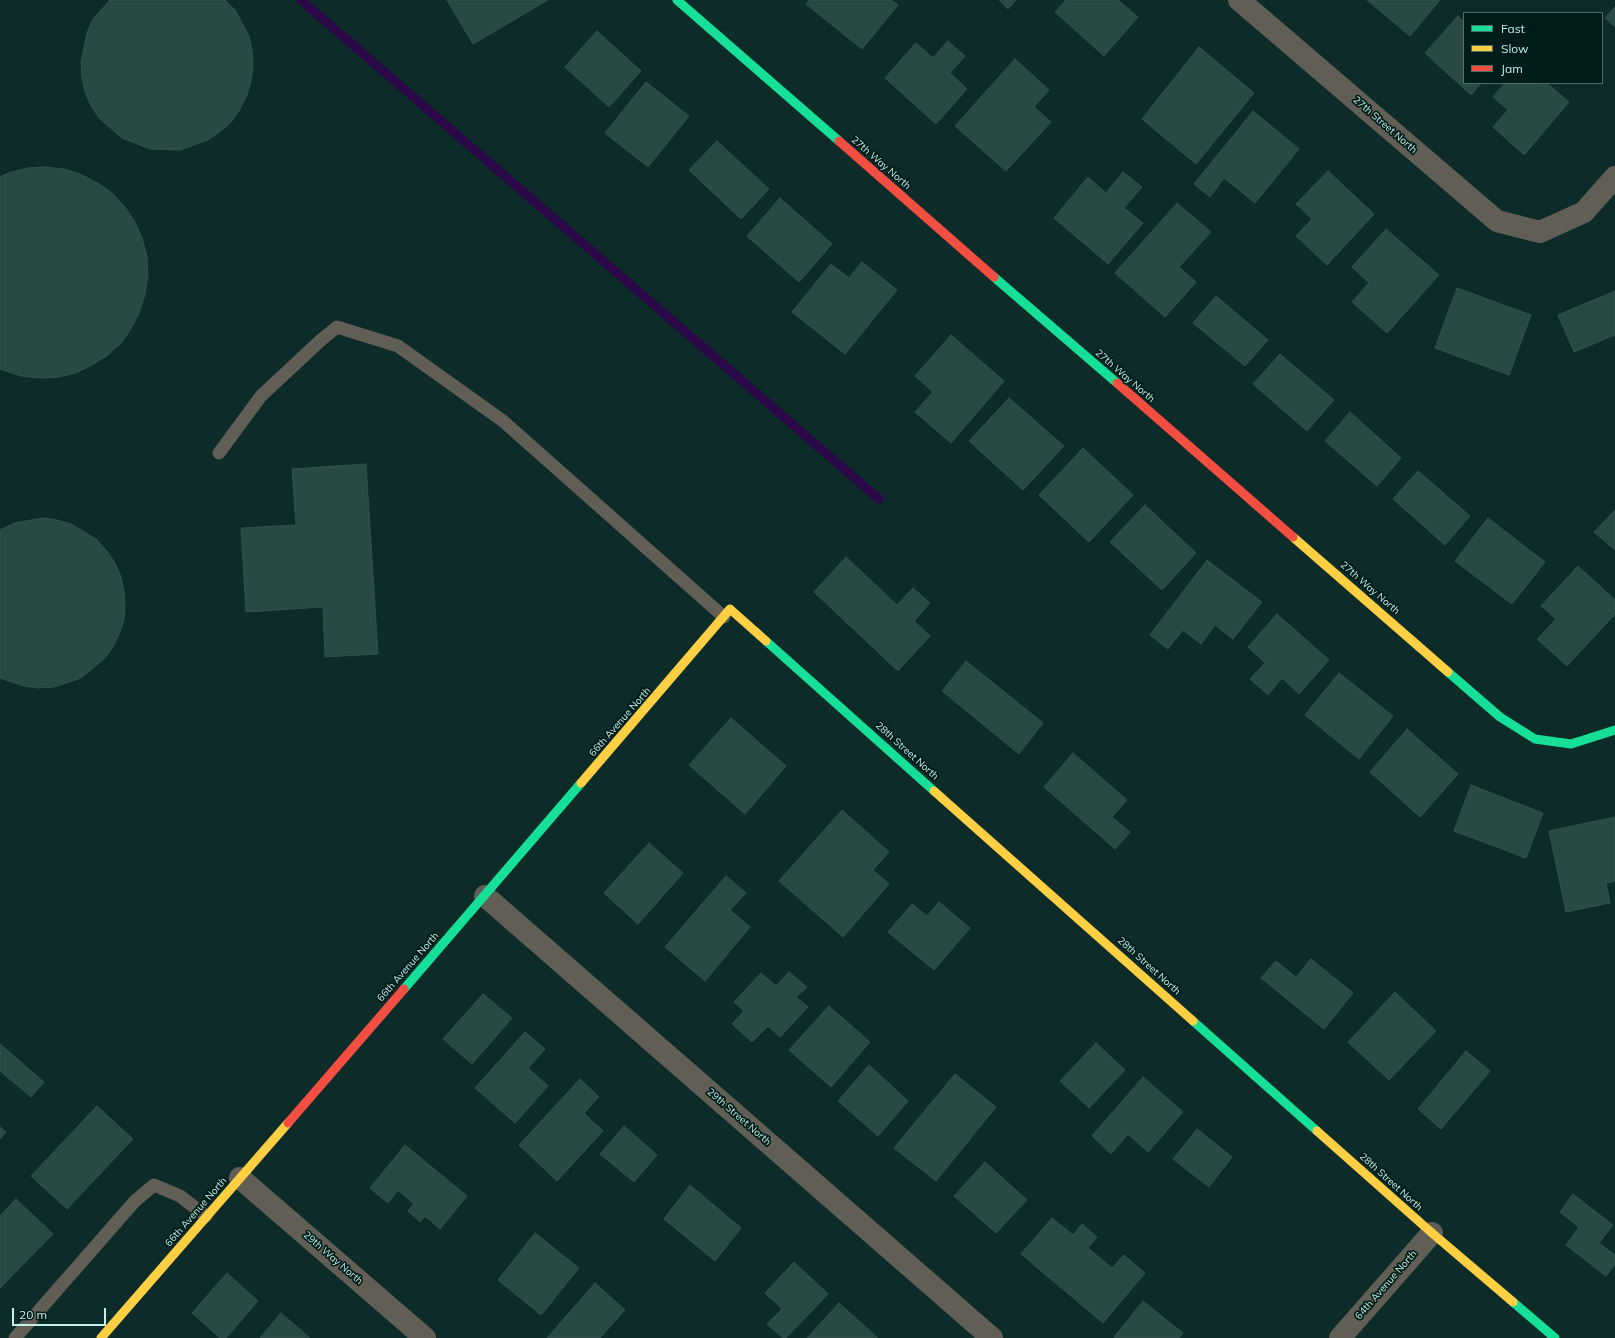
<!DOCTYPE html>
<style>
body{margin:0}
#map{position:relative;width:1615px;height:1338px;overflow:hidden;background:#0d2b28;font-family:Mulish,sans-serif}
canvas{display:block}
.legend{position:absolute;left:1463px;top:12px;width:140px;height:72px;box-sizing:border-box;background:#001c19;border:1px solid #4e706c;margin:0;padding:5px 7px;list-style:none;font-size:12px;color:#c3efe9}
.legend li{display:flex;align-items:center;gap:8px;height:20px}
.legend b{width:20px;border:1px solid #4e706c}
.scale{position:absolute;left:12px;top:1308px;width:94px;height:18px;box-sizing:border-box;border:2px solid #c3efe9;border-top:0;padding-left:5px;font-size:12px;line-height:14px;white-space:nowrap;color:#c3efe9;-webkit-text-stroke:3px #001c19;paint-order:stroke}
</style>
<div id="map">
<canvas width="1615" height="1338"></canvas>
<ul class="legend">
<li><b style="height:5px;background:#16e098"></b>Fast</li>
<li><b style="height:5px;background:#ffcf43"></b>Slow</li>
<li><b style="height:5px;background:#f24e42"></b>Jam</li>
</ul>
<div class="scale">20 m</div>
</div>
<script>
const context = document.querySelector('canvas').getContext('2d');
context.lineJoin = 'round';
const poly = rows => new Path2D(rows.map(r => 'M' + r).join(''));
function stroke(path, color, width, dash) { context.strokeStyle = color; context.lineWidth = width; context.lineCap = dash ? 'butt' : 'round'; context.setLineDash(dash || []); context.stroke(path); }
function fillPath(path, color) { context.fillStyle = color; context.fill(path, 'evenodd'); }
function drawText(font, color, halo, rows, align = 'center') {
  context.font = font + ' Mulish,sans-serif'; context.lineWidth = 3.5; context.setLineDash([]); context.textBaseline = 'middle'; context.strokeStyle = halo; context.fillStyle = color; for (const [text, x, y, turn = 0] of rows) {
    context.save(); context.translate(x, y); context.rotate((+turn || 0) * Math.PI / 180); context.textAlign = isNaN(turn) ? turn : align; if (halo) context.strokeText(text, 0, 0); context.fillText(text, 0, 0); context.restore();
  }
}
stroke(poly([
 [301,0,879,499]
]), '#2a0847', 9);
const building = poly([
 [110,0,225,0,235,10,249,36,252,50,253,66,251,81,247,95,240,109,232,121,221,131,208,140,180,150,150,149,122,138,99,118,91,106,85,92,82,78,81,62,87,33,93,19,110,0],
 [447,0,548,0,473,44,447,0],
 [809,0,891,0,898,5,862,49,806,4,809,0],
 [999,0,1016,0,1008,9,999,0],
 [1066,0,1118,0,1138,17,1104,56,1055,12,1066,0],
 [1367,0,1440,0,1410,36,1367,0],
 [1615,7,1615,27,1605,18,1615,7],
 [1458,16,1464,22,1464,83,1481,83,1471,95,1425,53,1458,16],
 [597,31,641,71,609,107,565,67,597,31],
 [948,41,965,56,950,73,967,89,936,124,885,78,916,43,933,58,948,41],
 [1199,47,1254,93,1196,164,1142,119,1199,47],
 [1015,59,1049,90,1034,107,1051,122,1006,171,955,126,1015,59],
 [646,82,689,116,648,167,605,133,646,82],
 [1505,83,1547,83,1569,102,1524,155,1493,127,1508,110,1493,97,1505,83],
 [1253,111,1299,149,1255,203,1224,178,1210,197,1194,184,1253,111],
 [717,141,769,189,741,219,689,170,717,141],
 [45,167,64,169,80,174,98,183,112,193,125,207,135,222,142,238,147,257,148,275,145,294,140,311,132,327,122,342,108,355,92,365,76,373,58,377,40,378,21,376,0,369,0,177,8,173,27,168,45,167],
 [1328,171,1374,214,1327,265,1296,236,1312,219,1296,204,1328,171],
 [1123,172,1142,187,1124,208,1143,223,1108,264,1054,218,1088,177,1106,193,1123,172],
 [780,198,832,244,799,282,747,236,780,198],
 [1177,203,1211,232,1179,267,1196,282,1165,317,1115,273,1177,203],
 [1386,229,1439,275,1387,333,1352,302,1369,283,1352,267,1386,229],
 [862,262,897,290,845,354,792,312,831,264,849,278,862,262],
 [1457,288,1531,315,1509,375,1435,348,1457,288],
 [1615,291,1615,335,1574,352,1558,315,1615,291],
 [1216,296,1268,340,1245,366,1193,323,1216,296],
 [951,335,1004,381,951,443,915,412,933,392,915,376,951,335],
 [1280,354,1334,400,1307,431,1253,384,1280,354],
 [1009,398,1064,446,1023,490,969,441,1009,398],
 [1350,412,1401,458,1377,486,1325,441,1350,412],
 [1083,448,1133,495,1089,542,1039,495,1083,448],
 [366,464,378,654,325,657,323,607,246,612,241,528,296,525,292,469,366,464],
 [1418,471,1470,516,1445,545,1393,499,1418,471],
 [1145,505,1196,553,1162,590,1110,542,1145,505],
 [1615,510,1615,550,1594,532,1615,510],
 [43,518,57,520,71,524,96,539,107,551,115,563,121,577,124,591,125,605,124,620,119,634,113,647,104,659,81,678,54,687,38,688,24,686,0,678,0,530,14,523,43,518],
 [1488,518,1545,562,1512,604,1455,561,1488,518],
 [846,557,897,605,913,588,930,603,914,621,930,636,898,671,814,592,846,557],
 [1207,560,1262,602,1233,639,1215,625,1201,644,1183,630,1168,649,1150,635,1207,560],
 [1578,566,1615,600,1615,614,1567,666,1537,639,1556,619,1541,606,1578,566],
 [1277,614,1329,660,1299,694,1282,678,1268,695,1250,679,1265,663,1248,647,1277,614],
 [966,661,1043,723,1019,754,942,691,966,661],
 [1339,673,1393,716,1359,759,1305,715,1339,673],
 [731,718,786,766,745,814,689,765,731,718],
 [1407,729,1458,774,1420,817,1370,772,1407,729],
 [1073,753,1127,800,1112,817,1130,832,1115,849,1044,787,1073,753],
 [1471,785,1543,813,1526,858,1454,831,1471,785],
 [842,810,889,852,873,870,889,884,843,937,779,881,842,810],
 [1615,817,1615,881,1606,883,1610,903,1566,912,1549,831,1615,817],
 [649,843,683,873,638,924,604,893,649,843],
 [726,876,746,893,730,910,750,927,705,981,665,947,726,876],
 [939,902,970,928,934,970,888,932,912,904,927,916,939,902],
 [1311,959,1353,993,1324,1029,1261,978,1276,961,1296,977,1311,959],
 [789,972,807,987,796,997,808,1007,780,1037,768,1026,752,1042,732,1024,744,1011,734,1002,761,973,776,986,789,972],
 [1395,992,1436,1031,1389,1080,1348,1042,1395,992],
 [483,994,512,1018,472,1064,443,1039,483,994],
 [829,1006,870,1042,831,1087,789,1050,829,1006],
 [525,1032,545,1049,528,1068,548,1086,515,1123,475,1088,525,1032],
 [1096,1043,1125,1070,1089,1108,1060,1081,1096,1043],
 [0,1044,44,1082,31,1097,0,1071,0,1044],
 [1466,1051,1490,1071,1441,1129,1418,1109,1466,1051],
 [869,1065,908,1101,878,1136,838,1101,869,1065],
 [955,1074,996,1107,936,1181,894,1148,955,1074],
 [1143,1077,1183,1112,1148,1152,1128,1134,1111,1154,1092,1136,1143,1077],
 [580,1079,599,1097,584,1113,603,1131,557,1181,519,1145,580,1079],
 [97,1106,133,1139,67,1209,31,1176,97,1106],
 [624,1126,657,1155,634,1182,600,1154,624,1126],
 [0,1127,6,1132,0,1139,0,1127],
 [1197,1129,1232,1157,1209,1187,1173,1159,1197,1129],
 [405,1145,467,1196,440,1229,425,1216,420,1222,408,1211,414,1204,398,1190,388,1203,370,1188,405,1145],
 [985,1162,1027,1200,996,1233,954,1196,985,1162],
 [690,1185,741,1228,715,1261,664,1219,690,1185],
 [1573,1194,1613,1225,1599,1243,1615,1255,1615,1264,1606,1276,1566,1245,1579,1227,1560,1212,1573,1194],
 [16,1199,53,1234,0,1288,0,1216,16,1199],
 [1052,1218,1073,1235,1082,1224,1097,1237,1088,1248,1112,1268,1124,1255,1145,1273,1103,1323,1021,1254,1052,1218],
 [535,1233,579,1268,541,1315,498,1280,535,1233],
 [794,1262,828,1294,786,1338,783,1338,767,1324,782,1309,765,1293,794,1262],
 [227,1273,258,1301,226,1338,220,1338,192,1313,227,1273],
 [595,1283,625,1310,600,1338,547,1338,595,1283],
 [1143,1301,1183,1333,1179,1338,1116,1338,1114,1337,1143,1301],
 [839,1303,878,1338,807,1338,839,1303],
 [281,1313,310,1338,260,1338,281,1313]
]);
fillPath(building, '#284a43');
stroke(building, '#34514a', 1);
stroke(poly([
 [219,453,261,396,321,340,337,327,398,346,503,421,724,617],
 [15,1338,135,1201,154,1185,180,1196,206,1216]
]), '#615e56', 13);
stroke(poly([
 [1239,0,1497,221,1540,232,1584,212,1615,177],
 [485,896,992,1338],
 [240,1178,425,1338],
 [1340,1338,1432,1233]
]), '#615e56', 22);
stroke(poly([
 [677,0,839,141],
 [994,277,1117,383],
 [766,641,934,791],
 [1448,672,1500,717,1535,739,1571,744,1615,730],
 [404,989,581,783],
 [1193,1021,1317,1131],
 [1513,1302,1555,1338]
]), '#16e098', 9);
stroke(poly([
 [1293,537,1448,672],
 [581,783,730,609,766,641],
 [934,791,1193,1021],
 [1317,1131,1432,1233,1513,1302],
 [101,1338,288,1123]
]), '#ffcf43', 9);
stroke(poly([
 [839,141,994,277],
 [1117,383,1293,537],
 [288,1123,404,989]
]), '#f24e42', 9);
drawText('10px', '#c3efe9', '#001c19', [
 ["27th Street North",1385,125,41],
 ["27th Way North",881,163,41],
 ["27th Way North",1125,376,41],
 ["27th Way North",1370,588,41],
 ["66th Avenue North",620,722,-49],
 ["28th Street North",907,751,42],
 ["28th Street North",1149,966,42],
 ["66th Avenue North",408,967,-49],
 ["29th Street North",739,1117,41],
 ["28th Street North",1391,1182,42],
 ["66th Avenue North",196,1212,-49],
 ["29th Way North",333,1258,41],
 ["64th Avenue North",1386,1285,-49]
]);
</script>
